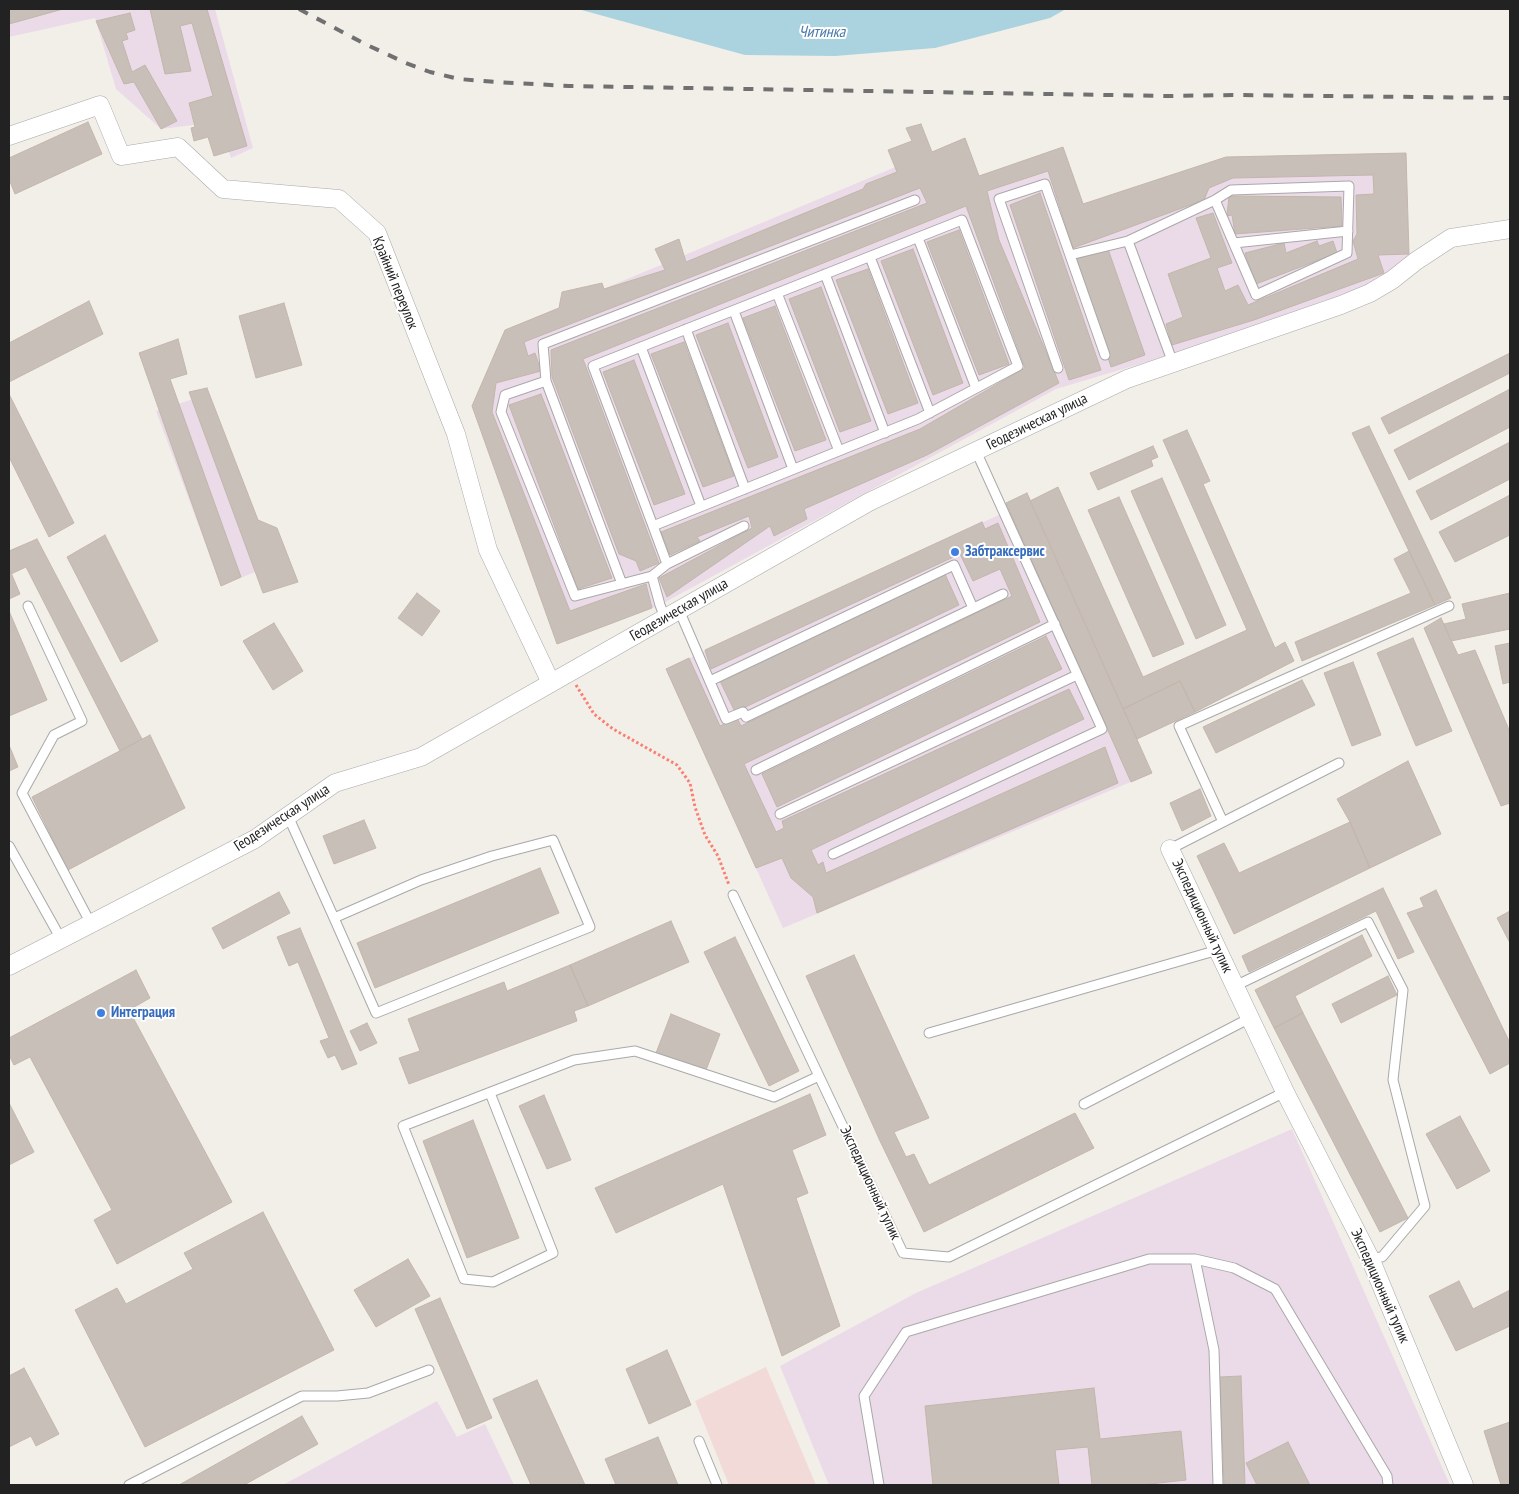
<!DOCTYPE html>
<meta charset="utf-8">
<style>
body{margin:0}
#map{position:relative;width:1519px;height:1494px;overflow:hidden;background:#f2efe9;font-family:"PT Sans Narrow",sans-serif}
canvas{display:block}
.frame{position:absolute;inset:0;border:10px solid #222;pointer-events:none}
</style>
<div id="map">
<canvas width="1519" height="1494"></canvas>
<div class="frame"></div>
</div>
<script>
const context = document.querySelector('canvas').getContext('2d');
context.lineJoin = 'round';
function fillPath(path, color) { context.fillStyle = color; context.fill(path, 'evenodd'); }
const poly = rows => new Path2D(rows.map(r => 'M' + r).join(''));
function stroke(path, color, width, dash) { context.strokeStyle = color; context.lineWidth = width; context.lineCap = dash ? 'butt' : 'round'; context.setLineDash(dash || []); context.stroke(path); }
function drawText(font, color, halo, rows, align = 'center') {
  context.font = font + ' "PT Sans Narrow",sans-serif'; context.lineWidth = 4; context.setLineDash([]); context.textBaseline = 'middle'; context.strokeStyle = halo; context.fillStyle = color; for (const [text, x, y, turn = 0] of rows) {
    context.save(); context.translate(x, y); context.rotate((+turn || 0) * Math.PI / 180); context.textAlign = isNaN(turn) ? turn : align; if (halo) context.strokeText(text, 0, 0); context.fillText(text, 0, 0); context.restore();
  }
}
fillPath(poly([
 [766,1367,816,1485,729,1485,695,1401]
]), '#f2dad9');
fillPath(poly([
 [9,9,215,9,253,148,231,158,220,125,209,123,161,129,116,89,95,18,9,37],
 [965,138,979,176,1063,147,1084,204,1226,157,1406,153,1409,271,1170,355,1056,389,660,605,557,644,472,406,505,330],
 [209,394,258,520,272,565,221,586,156,411],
 [1029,501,1152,773,783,928,666,669],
 [1292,1129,1450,1485,829,1485,780,1366,916,1293],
 [437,1401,457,1437,485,1424,514,1485,283,1485]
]), '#ebdbe8');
fillPath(poly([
 [578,9,1066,9,1050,18,935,48,835,56,745,55]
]), '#aad3df');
const building = poly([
 [9,9,63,9,9,24,9,9],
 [150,9,207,9,247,146,214,156,208,137,194,141,191,128,195,127,189,103,213,96,192,23,180,26,191,71,165,74,150,9],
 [130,13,135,30,126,33,128,39,122,41,132,72,145,65,177,121,161,129,134,82,124,84,96,21,130,13],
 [88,122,102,154,15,194,9,179,9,158,88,122],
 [921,124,932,152,965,138,979,176,1063,147,1083,204,1226,157,1406,153,1409,254,1378,255,1384,273,1254,320,1172,345,1166,324,1183,317,1168,274,1211,258,1196,218,1213,213,1232,263,1217,268,1225,291,1238,285,1248,305,1358,259,1353,241,1357,234,1356,195,1374,194,1373,175,1233,178,1209,188,1204,200,1073,248,1048,171,987,191,999,240,1059,383,927,455,804,509,807,519,774,536,770,526,667,597,659,578,752,528,749,516,697,537,700,541,670,555,661,532,920,429,1025,368,966,206,583,359,659,563,640,571,636,561,619,554,552,377,551,350,927,203,920,188,524,342,528,356,535,353,541,371,496,383,492,412,570,611,646,584,652,608,557,644,472,406,505,330,559,308,562,292,602,283,604,289,665,270,655,249,679,239,686,262,863,189,866,184,897,172,888,150,912,141,906,128,921,124],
 [1040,193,1101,370,1069,380,1010,205,1040,193],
 [1229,196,1341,197,1342,226,1235,234,1232,215,1227,216,1229,196],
 [959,230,1009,364,979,375,927,242,959,230],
 [1317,241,1319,246,1333,241,1337,253,1256,284,1245,253,1284,243,1286,253,1317,241],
 [913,249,963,383,933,395,881,261,913,249],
 [1108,249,1145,355,1111,367,1077,259,1108,249],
 [868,269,918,403,888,414,836,280,868,269],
 [821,287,871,421,840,432,789,299,821,287],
 [89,301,103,334,9,382,9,343,89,301],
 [284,303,302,365,256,378,239,316,284,303],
 [775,306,826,440,795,451,743,318,775,306],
 [728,323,778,457,748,468,696,335,728,323],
 [178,339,187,374,170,379,241,577,221,586,139,353,178,339],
 [684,342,734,476,703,487,651,354,684,342],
 [1510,353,1510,373,1389,434,1381,418,1510,353],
 [634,360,685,494,654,505,603,372,634,360],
 [207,388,258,520,277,528,298,582,263,593,189,392,207,388],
 [1510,389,1510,427,1409,480,1394,450,1510,389],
 [9,394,74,523,49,537,9,457,9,394],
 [541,394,612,578,578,589,509,405,541,394],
 [1369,426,1451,598,1435,605,1352,433,1369,426],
 [1187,430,1210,481,1203,484,1275,648,1285,642,1294,661,1195,712,1180,681,1123,709,1030,501,1058,487,1143,677,1247,630,1163,440,1187,430],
 [1510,442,1510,479,1431,520,1416,491,1510,442],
 [1153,446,1158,457,1151,460,1153,466,1098,490,1090,473,1153,446],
 [1162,478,1226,625,1196,639,1131,491,1162,478],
 [1027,493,1152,773,1131,782,1006,503,1027,493],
 [1510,495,1510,535,1455,562,1439,532,1510,495],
 [1119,497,1184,644,1153,657,1088,510,1119,497],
 [982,522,985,529,998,523,1040,622,744,764,776,832,784,828,782,821,1069,689,1084,719,811,850,818,865,823,862,826,873,1105,747,1118,783,817,913,813,897,791,878,782,858,756,868,666,669,689,658,720,726,737,718,741,726,1012,596,1000,569,973,581,960,554,711,669,705,650,982,522],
 [105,535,158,641,121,662,67,557,105,535],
 [37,539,142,739,120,751,26,567,11,574,9,568,9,551,37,539],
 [1409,551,1435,605,1302,661,1295,642,1411,593,1394,559,1409,551],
 [9,568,20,594,9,599,9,568],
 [945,574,959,605,735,712,720,681,945,574],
 [417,593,440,611,422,636,398,618,417,593],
 [1510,593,1510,629,1451,641,1444,624,1466,619,1462,604,1510,593],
 [9,611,47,700,9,716,9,611],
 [1441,618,1458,655,1475,650,1510,732,1510,803,1501,806,1424,628,1441,618],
 [274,623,303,671,273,690,243,641,274,623],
 [1046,636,1062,669,777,807,762,774,1046,636],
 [1413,638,1452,731,1416,746,1377,653,1413,638],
 [1510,643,1510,682,1503,684,1495,646,1510,643],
 [1353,662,1381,735,1352,746,1324,673,1353,662],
 [1302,680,1315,705,1216,753,1203,727,1302,680],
 [1180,681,1195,712,1137,739,1123,709,1180,681],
 [150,735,185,808,68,870,32,797,150,735],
 [9,745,18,767,9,771,9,745],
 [1408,761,1441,834,1370,868,1350,822,1337,799,1408,761],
 [1200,789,1211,816,1182,831,1170,803,1200,789],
 [364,820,376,848,334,864,323,836,364,820],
 [1350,822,1370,868,1234,934,1197,856,1224,843,1239,873,1350,822],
 [540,868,559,913,375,988,357,943,540,868],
 [1383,888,1414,952,1398,959,1376,911,1249,972,1242,956,1383,888],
 [1436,890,1510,1043,1510,1063,1490,1074,1407,913,1424,907,1420,898,1436,890],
 [279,892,290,913,223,949,212,928,279,892],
 [1510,911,1510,943,1497,918,1510,911],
 [671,921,689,962,588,1006,570,965,671,921],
 [300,928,357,1064,342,1070,335,1055,328,1058,320,1041,329,1038,298,962,289,966,277,937,300,928],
 [1362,935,1372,956,1295,996,1303,1013,1274,1028,1255,990,1362,935],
 [735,937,799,1071,769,1086,704,952,735,937],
 [854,955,929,1118,894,1132,906,1157,914,1154,929,1185,1075,1113,1094,1148,924,1232,880,1141,806,976,854,955],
 [570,965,588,1006,574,1011,577,1021,409,1084,399,1058,420,1051,408,1019,504,982,507,991,570,965],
 [136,970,150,998,129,1010,232,1202,117,1264,94,1220,112,1210,30,1057,14,1065,9,1055,9,1038,136,970],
 [1388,976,1397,995,1341,1023,1332,1004,1388,976],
 [1303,1013,1408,1218,1380,1232,1274,1028,1303,1013],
 [671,1014,720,1034,706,1070,656,1053,671,1014],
 [367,1023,377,1043,360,1051,350,1031,367,1023],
 [810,1094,826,1135,792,1150,808,1193,796,1198,840,1326,782,1356,723,1184,616,1233,595,1188,810,1094],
 [544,1095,571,1160,547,1169,519,1106,544,1095],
 [9,1103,34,1152,9,1165,9,1103],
 [1460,1116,1490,1171,1457,1189,1426,1134,1460,1116],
 [473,1120,519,1238,467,1258,423,1141,473,1120],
 [263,1212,334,1350,145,1447,75,1310,117,1288,126,1304,193,1269,184,1253,263,1212],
 [408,1259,430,1296,376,1327,354,1290,408,1259],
 [1459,1281,1473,1309,1510,1290,1510,1326,1456,1351,1429,1296,1459,1281],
 [440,1298,492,1418,467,1429,415,1309,440,1298],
 [667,1350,691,1405,649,1424,626,1369,667,1350],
 [24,1368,59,1434,36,1446,31,1436,9,1447,9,1376,24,1368],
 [1241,1376,1245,1485,1224,1485,1220,1377,1241,1376],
 [537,1380,585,1485,531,1485,493,1399,537,1380],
 [1094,1388,1100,1439,1181,1431,1186,1480,1141,1485,1092,1485,1088,1447,1055,1450,1059,1485,933,1485,925,1406,1094,1388],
 [302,1416,318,1444,244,1485,179,1485,302,1416],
 [1510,1422,1510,1485,1501,1485,1484,1431,1510,1422],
 [658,1437,678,1485,616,1485,605,1459,658,1437],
 [1288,1442,1310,1485,1257,1485,1246,1463,1288,1442]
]);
fillPath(building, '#c7bfb8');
stroke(building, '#c4b6ab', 1);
const lane = poly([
 [918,238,976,388],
 [1234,243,1348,231],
 [1070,255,1128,241],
 [870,257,930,413],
 [825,274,885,433],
 [777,293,839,451],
 [734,311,793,469],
 [686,329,745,489],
 [641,347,701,506],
 [1174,362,1170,355,1128,241,1215,200,1231,190,1349,186,1347,253,1256,295,1215,200],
 [1058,368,999,199,1045,184,1105,355],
 [546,381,622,584],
 [653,526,918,419,1018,366,962,220,593,366,653,526,667,564,652,576,660,605,665,618],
 [667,564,744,526],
 [652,576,575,596,501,412,505,395,546,381,543,344,915,200],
 [28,606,82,721,54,735,22,793,91,924],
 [679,610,726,719,743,712,746,717,1003,594],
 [710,681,954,565,973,608],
 [756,770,1055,624],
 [780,814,1077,675],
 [288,816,334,918,376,1013,590,927,553,840,492,856,421,880,334,918],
 [1223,822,1179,726,1449,606],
 [9,846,61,939],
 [1170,849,1339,763],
 [833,854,1102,729,976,451],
 [733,895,903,1253,949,1257,1285,1092],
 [1235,986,1368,922,1403,990,1393,1080,1425,1206,1382,1257,1370,1258],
 [929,1033,1218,950],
 [490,1093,553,1253,493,1282,464,1279,403,1126,574,1060,635,1051,774,1097,819,1076],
 [1084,1104,1250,1018],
 [1195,1259,1214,1350,1218,1485],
 [699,1441,717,1485],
 [129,1485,302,1396,337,1396,368,1393,429,1370],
 [879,1485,864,1396,906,1332,1149,1259,1195,1259,1234,1268,1275,1289,1387,1476,1388,1485]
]);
const street = poly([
 [9,136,100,105,121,156,178,147,223,189,339,199,377,233,456,434,488,550,551,683],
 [1170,849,1285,1092,1370,1258,1464,1485],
 [9,966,255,839,335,783,421,757,869,502,1127,379,1341,305,1370,293,1392,280,1416,261,1451,238,1510,229]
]);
stroke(lane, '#a9a9a9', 11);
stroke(street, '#a9a9a9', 19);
stroke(poly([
 [576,685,594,714,613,729,677,765,690,783,695,807,705,835,718,856,729,885]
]), '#fa8072', 3, [2.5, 2.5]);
stroke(lane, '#fff', 9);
stroke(street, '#fff', 18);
stroke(poly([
 [299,9,365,44,406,63,430,72,459,79,496,82,569,86,1168,96,1233,95,1510,98]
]), '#707070', 4, [10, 10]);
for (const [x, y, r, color] of [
 [955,552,5,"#3f7fe0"],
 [101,1013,5,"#3f7fe0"]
]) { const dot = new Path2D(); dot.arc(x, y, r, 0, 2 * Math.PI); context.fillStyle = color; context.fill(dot); stroke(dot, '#fff', 2); }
drawText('15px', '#222', '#fff', [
 ["Крайний переулок",395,283,68],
 ["Геодезическая улица",1037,422,-26],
 ["Геодезическая улица",679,610,-30],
 ["Геодезическая улица",282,818,-33],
 ["Экспедиционный тупик",1202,916,65],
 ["Экспедиционный тупик",870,1183,65],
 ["Экспедиционный тупик",1380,1286,66]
]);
drawText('bold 15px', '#366cbe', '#fff', [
 ["Забтраксервис",965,552],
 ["Интеграция",111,1013]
], 'left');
drawText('italic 16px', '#4a7aab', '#fff', [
 ["Читинка",822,32]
]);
</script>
